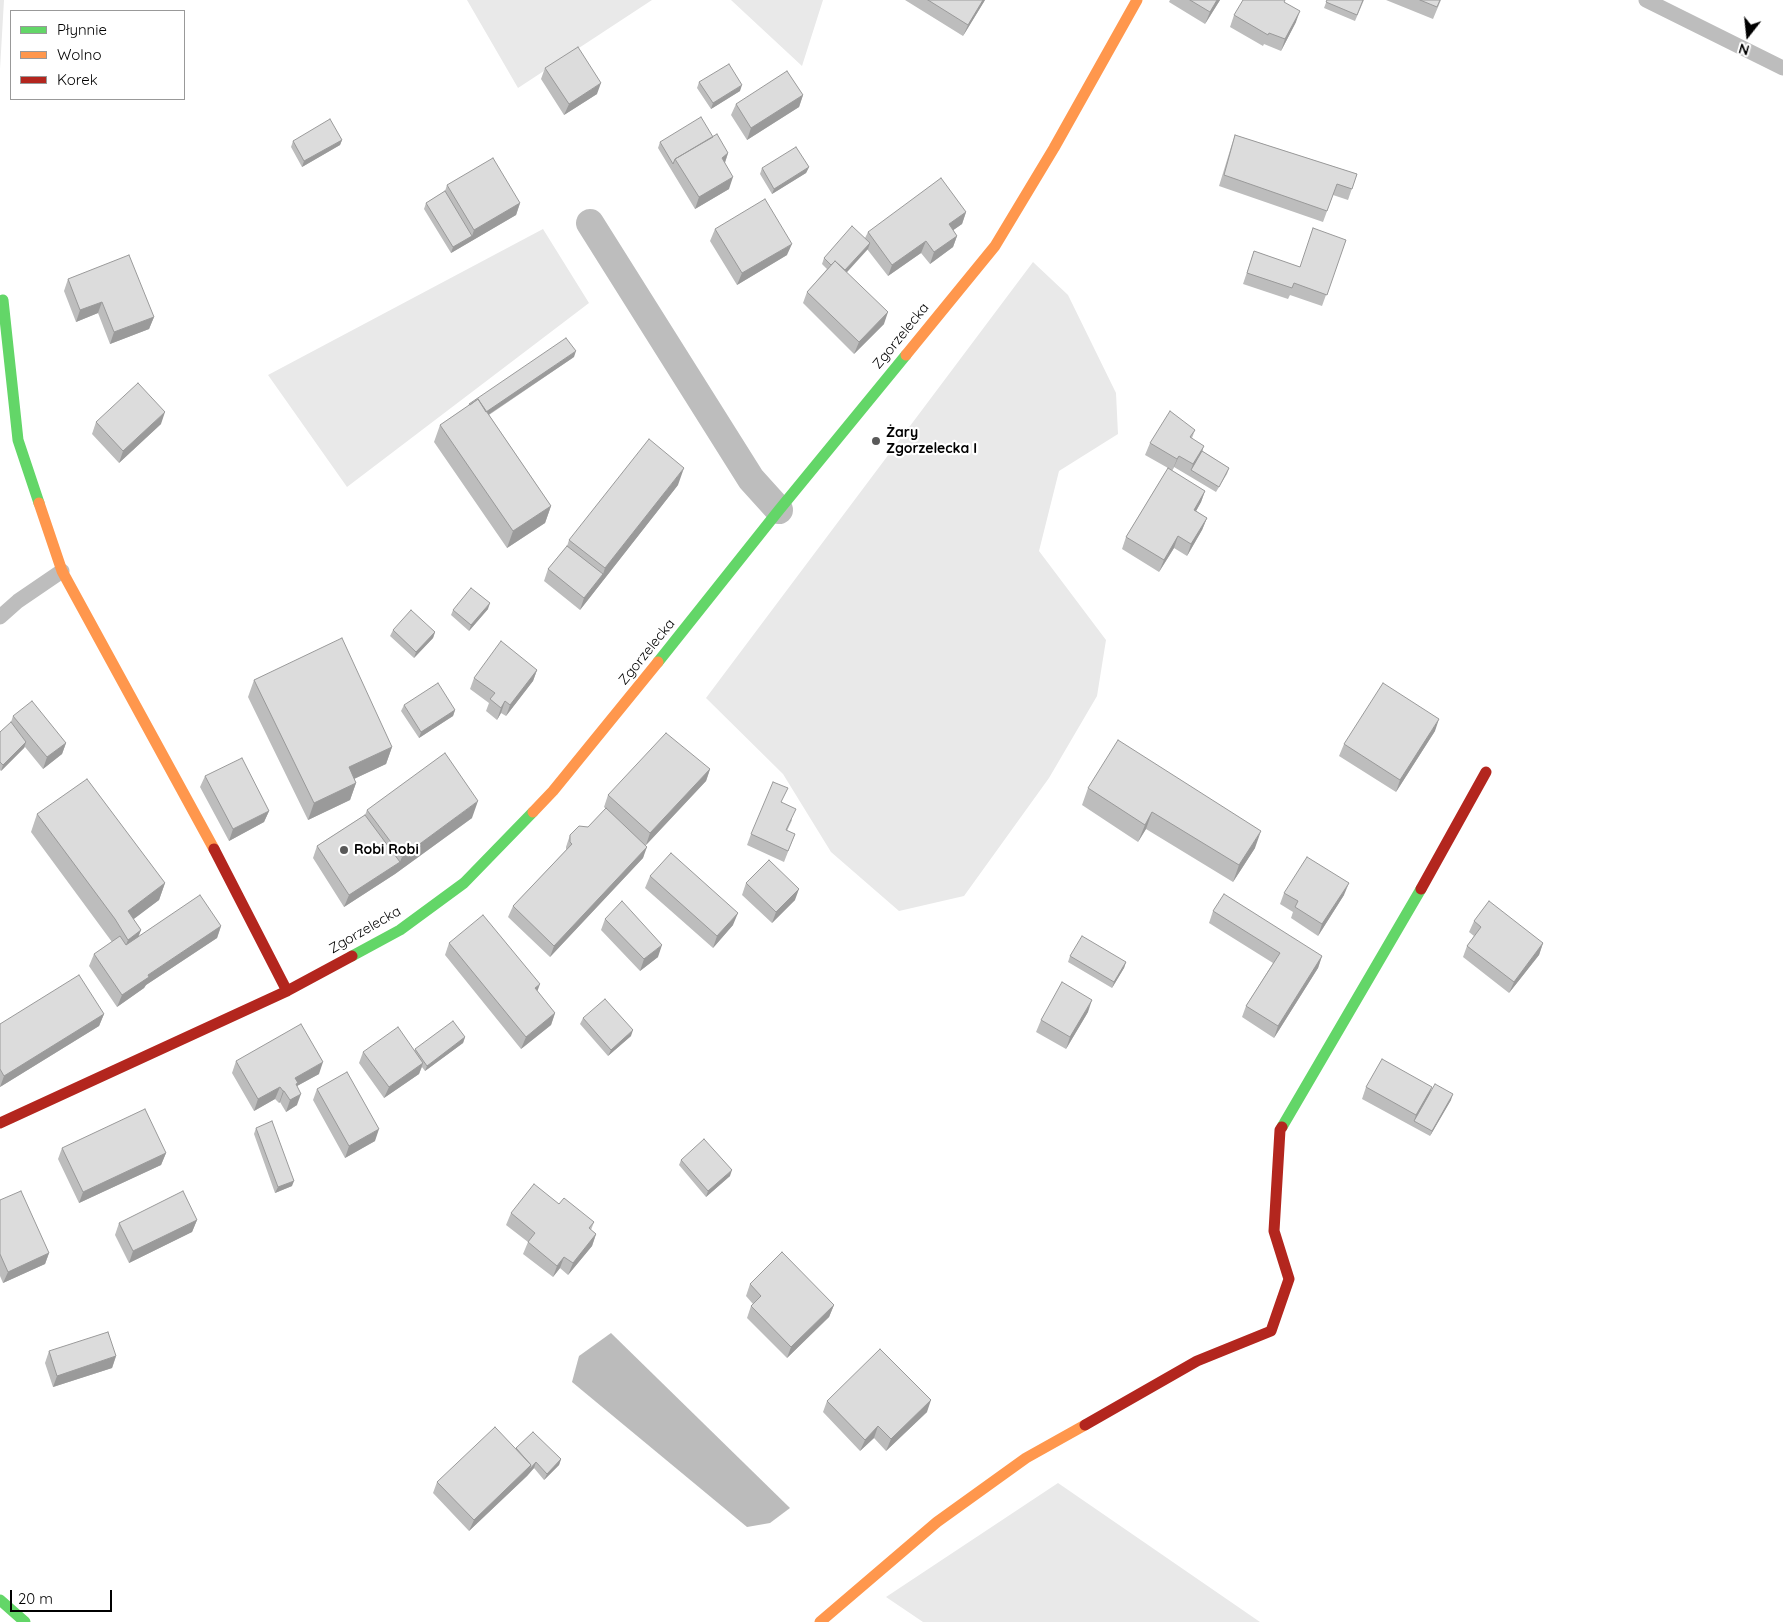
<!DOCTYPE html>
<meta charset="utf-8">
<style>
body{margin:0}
#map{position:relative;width:1783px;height:1622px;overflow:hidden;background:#fff;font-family:Quicksand,sans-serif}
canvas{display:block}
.legend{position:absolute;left:10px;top:10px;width:175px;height:90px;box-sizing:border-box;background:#fff;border:1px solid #999;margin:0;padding:6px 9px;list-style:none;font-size:15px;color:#000}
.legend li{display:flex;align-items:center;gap:10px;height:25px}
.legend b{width:25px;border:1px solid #999}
.north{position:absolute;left:1723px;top:10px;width:50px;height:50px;-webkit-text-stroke:4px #fff;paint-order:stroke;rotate:196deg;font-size:14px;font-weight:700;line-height:20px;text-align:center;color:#000}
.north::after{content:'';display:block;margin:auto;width:18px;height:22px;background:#000;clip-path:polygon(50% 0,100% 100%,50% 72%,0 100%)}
.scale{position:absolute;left:10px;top:1590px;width:102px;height:22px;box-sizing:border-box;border:2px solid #000;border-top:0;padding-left:6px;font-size:15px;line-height:18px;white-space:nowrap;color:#000;-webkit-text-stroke:4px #fff;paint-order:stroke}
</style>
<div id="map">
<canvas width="1783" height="1622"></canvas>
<ul class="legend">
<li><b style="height:6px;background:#63d668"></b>Płynnie</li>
<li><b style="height:6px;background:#ff974d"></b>Wolno</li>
<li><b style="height:6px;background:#b3261e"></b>Korek</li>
</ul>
<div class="north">N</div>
<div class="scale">20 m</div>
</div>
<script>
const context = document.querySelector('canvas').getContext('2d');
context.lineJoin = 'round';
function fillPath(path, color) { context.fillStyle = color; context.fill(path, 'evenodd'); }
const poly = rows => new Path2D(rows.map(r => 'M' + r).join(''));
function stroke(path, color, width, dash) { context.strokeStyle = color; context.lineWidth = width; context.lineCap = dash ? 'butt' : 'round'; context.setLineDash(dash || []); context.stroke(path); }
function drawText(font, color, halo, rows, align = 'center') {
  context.font = font + ' Quicksand,sans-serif'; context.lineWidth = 4.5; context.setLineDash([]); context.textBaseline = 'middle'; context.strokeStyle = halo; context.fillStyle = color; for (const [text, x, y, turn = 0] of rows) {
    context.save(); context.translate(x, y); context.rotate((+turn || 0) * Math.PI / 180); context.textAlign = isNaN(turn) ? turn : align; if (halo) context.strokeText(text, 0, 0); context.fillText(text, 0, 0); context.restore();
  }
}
fillPath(poly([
 [0,0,4,0,0,69],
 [467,0,652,0,518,88],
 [731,0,823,0,802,66],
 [543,229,589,303,347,487,268,375],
 [1033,262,1068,295,1116,393,1118,434,1059,471,1039,551,1106,640,1097,696,1049,778,964,896,899,911,831,852,783,774,706,698],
 [1058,1483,1260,1622,923,1622,886,1597]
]), '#e9e9e9');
fillPath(poly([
 [611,1333,790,1508,770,1523,747,1527,572,1382,579,1356]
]), '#bbb');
stroke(poly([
 [1646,0,1783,68],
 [0,617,18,601,62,571]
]), '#bdbdbd', 15);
stroke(poly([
 [590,223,751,479,779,510]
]), '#bdbdbd', 28);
stroke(poly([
 [3,300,18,440,39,503],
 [658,662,779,510,906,355],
 [352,956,400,930,464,883,533,812],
 [1282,1127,1421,889],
 [0,1600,25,1622]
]), '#63d668', 11);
stroke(poly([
 [906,355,995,246,1054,148,1137,0],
 [39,503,62,571,214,849],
 [533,812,553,791,658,662],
 [820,1622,937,1522,1026,1458,1085,1425]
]), '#ff974d', 11);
stroke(poly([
 [214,849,287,991],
 [1421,889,1486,772],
 [0,1123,287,991,352,956],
 [1085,1425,1197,1361,1271,1331,1289,1279,1274,1231,1280,1130,1282,1127]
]), '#b3261e', 11);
fillPath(poly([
 [905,0,985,0,963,36],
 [1170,0,1220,0,1205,24,1169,2],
 [1327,0,1364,0,1355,21,1324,8],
 [1386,0,1441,0,1433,19],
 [1284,3,1296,22,1281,51,1264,44,1263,46,1230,27,1234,15],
 [545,68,597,94,564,115,541,79],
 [699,82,740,91,711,109,697,88],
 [803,95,799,107,747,140,731,115,736,104],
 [1235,135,1357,174,1348,200,1333,195,1323,222,1219,186,1231,147],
 [713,137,728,153,725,163,729,189,695,209,658,148,660,142],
 [342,140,340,145,302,167,291,147,293,141],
 [809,167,806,173,772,194,760,174,762,168],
 [447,185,520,203,516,215,451,253,424,209,426,203,445,191],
 [966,212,962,224,953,230,957,236,953,247,930,264,921,253,888,276,867,249,846,272,884,324,854,354,803,303,807,292,827,269,822,264,824,258,865,238,868,232],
 [715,229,787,255,737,285,710,241],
 [1346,240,1322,306,1290,295,1288,299,1243,284,1254,251,1299,267],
 [68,279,154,317,149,329,110,344,98,313,76,322,64,291],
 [574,357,489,415,551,506,545,523,507,548,434,442,440,425,468,406,469,404],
 [96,422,161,424,119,463,92,434],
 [1195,430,1192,438,1202,451,1229,468,1227,474,1216,492,1174,467,1172,471,1205,491,1201,502,1196,511,1207,518,1202,530,1187,556,1174,548,1159,572,1122,549,1126,537,1168,468,1145,455,1150,443],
 [678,485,580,610,544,581,548,569,567,546,569,540],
 [488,609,469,631,451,615,453,610],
 [393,630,435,632,433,638,414,658,390,636],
 [537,670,533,681,506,716,501,713,497,720,486,711,489,703,470,689,474,678],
 [254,680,392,747,386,764,354,779,356,783,350,800,308,820,248,697],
 [404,705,455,710,453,716,419,738,401,711],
 [13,716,66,743,62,754,43,769,25,747,1,771,0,770,0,732,11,722],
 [1435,731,1396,792,1339,756,1344,744],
 [710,769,706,781,646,845,643,858,550,957,508,917,513,906,566,850,566,847,570,835,588,827,606,809,604,807,608,795],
 [205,776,269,811,264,822,229,841,200,787],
 [1088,788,1255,848,1233,882,1146,829,1138,842,1082,805],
 [782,802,792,820,787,831,795,834,784,862,747,845,751,834],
 [367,810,472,818,395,874,344,907,313,858,317,846,365,815],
 [37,814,165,883,159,900,133,919,141,930,138,937,221,926,217,938,146,985,144,988,117,1007,89,966,94,954,112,942,31,832],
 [650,876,733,925,713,948,645,888],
 [746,883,795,900,772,923,742,895],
 [1284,893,1344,895,1318,936,1291,918,1293,912,1280,904],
 [1213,911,1322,956,1318,968,1274,1038,1242,1017,1246,1006,1273,963,1209,923],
 [605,919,658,957,640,971,601,930],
 [1474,921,1543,943,1539,955,1509,993,1463,957,1467,946,1474,936,1469,932],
 [449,943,555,1013,551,1025,521,1049,445,955],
 [1070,956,1126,962,1124,968,1112,988,1068,962],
 [1088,1012,1066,1049,1036,1032,1041,1020],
 [104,1014,99,1026,0,1087,0,1024],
 [583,1018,631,1036,608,1056,580,1024],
 [465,1037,463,1043,425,1071,422,1067,419,1074,384,1098,359,1063,363,1052,415,1050,415,1049],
 [236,1061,319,1074,297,1086,297,1105,286,1112,280,1102,279,1103,275,1099,254,1111,232,1073],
 [1366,1087,1430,1093,1451,1100,1430,1136,1362,1099],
 [317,1089,375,1141,345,1158,313,1100],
 [256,1128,292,1186,275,1193,254,1134],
 [62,1148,166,1153,161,1165,79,1203,58,1159],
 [681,1160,730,1176,706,1197,679,1165],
 [0,1200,49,1253,45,1264,3,1283,0,1276],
 [559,1204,594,1222,591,1230,596,1234,592,1246,568,1275,560,1268,553,1277,523,1254,528,1242,506,1225,511,1213],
 [197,1220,192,1232,129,1263,115,1235,119,1223],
 [750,1284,834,1305,829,1317,787,1358,747,1318,751,1306,753,1304,746,1296],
 [49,1351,116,1356,112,1368,53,1387,45,1363],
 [827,1401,927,1412,886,1451,874,1438,860,1451,823,1412],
 [516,1448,561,1459,559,1465,544,1480,534,1468,527,1476,469,1531,433,1493,437,1482]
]), '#bdbdbd');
fillPath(poly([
 [983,0,985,0,963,36,968,25],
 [1217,0,1220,0,1205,24,1210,12],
 [1300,11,1296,22,1281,51,1285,39],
 [601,83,597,94,564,115,569,104],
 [742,85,740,91,711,109,713,103],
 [803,95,799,107,747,140,751,128],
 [342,140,340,145,302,167,304,161],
 [728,153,724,165,722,158],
 [809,167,806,173,772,194,774,189],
 [733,177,729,189,695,209,699,197],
 [520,203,516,215,451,253,453,247,472,236,474,230],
 [966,212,962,224,945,236,949,224],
 [957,236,953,247,930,264,934,252],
 [926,241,921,253,888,276,892,265],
 [870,243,868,249,839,281,841,275],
 [792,244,787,255,737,285,742,273],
 [102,302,98,313,76,322,80,310],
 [888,312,884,324,854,354,859,342],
 [154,317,149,329,110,344,114,332],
 [576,351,574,357,476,423,478,417],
 [165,412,161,424,119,463,123,451],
 [1204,446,1200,457,1191,470,1193,464],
 [1179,456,1174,467,1172,471,1177,459],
 [684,468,678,485,580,610,584,598,603,574,605,568],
 [1205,491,1201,502,1190,522,1194,510],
 [551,506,545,523,507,548,513,531],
 [1207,518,1202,530,1187,556,1191,544],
 [1178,536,1174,548,1159,572,1164,560],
 [490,603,488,609,469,631,471,625],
 [435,632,433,638,414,658,416,652],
 [537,670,533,681,506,716,510,705],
 [505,701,501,713,497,720,501,708],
 [455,710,453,716,419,738,421,732],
 [1439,719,1435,731,1396,792,1400,780],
 [26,742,24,748,1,771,3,765],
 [66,743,62,754,43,769,47,757],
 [392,747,386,764,343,784,349,767],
 [710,769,706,781,646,845,650,833],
 [356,783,350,800,308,820,314,803],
 [478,801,472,818,395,874,402,857],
 [269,811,264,822,229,841,233,829],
 [1152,812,1146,829,1138,842,1145,825],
 [1261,831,1255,848,1233,882,1239,865],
 [647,847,643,858,550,957,554,946],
 [400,862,395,874,344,907,349,895],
 [165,883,159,900,122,928,128,911],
 [1349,883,1344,895,1318,936,1322,924],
 [799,889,795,900,772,923,776,912],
 [738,913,733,925,713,948,717,936],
 [221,926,217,938,146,985,144,988,117,1007,122,995,148,975],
 [141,930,134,948,121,957,128,940],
 [1543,943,1539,955,1509,993,1514,982],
 [662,945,658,957,640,971,644,959],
 [1322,956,1318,968,1274,1038,1278,1026],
 [1126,962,1124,968,1112,988,1114,982],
 [540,984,536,995,535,988],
 [1092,1000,1088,1012,1066,1049,1070,1037],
 [555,1013,551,1025,521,1049,526,1037],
 [104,1014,99,1026,0,1087,4,1076],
 [633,1030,631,1036,608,1056,611,1050],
 [465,1037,463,1043,425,1071,427,1066],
 [323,1062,319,1074,297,1086,294,1094,295,1078],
 [423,1063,419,1074,384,1098,389,1087],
 [280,1087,275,1099,254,1111,258,1099],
 [1432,1087,1428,1098,1414,1121,1416,1115],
 [283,1091,284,1091,280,1102,279,1103],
 [301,1094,297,1105,286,1112,290,1100],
 [1453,1094,1451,1100,1430,1136,1432,1131],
 [379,1129,375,1141,345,1158,349,1146],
 [166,1153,161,1165,79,1203,83,1192],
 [732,1170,730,1176,706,1197,708,1191],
 [294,1181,292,1186,275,1193,278,1187],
 [197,1220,192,1232,129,1263,133,1251],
 [596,1234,592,1246,568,1275,573,1263],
 [49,1253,45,1264,3,1283,8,1272],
 [564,1257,560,1268,553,1277,557,1266],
 [834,1305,829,1317,787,1358,791,1347],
 [116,1356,112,1368,53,1387,57,1376],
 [931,1400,927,1412,886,1451,891,1439],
 [878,1426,874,1438,860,1451,865,1440],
 [561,1459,559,1465,544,1480,547,1474],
 [536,1462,534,1468,527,1476,469,1531,474,1520,531,1465]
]), '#9a9a9a');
const building = poly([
 [928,0,983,0,968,25,928,0],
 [1190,0,1217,0,1210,12,1190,0],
 [1243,0,1285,0,1284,2,1300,11,1285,39,1269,33,1268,35,1234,15,1243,0],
 [1327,0,1363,0,1357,15,1326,2,1327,0],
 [1420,0,1440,0,1437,7,1420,0],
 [578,47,601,83,569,104,545,68,578,47],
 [729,64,742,85,713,103,699,82,729,64],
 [787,71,803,95,751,128,736,104,787,71],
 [701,117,713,137,675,159,673,164,660,142,701,117],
 [330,119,342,140,304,161,293,141,330,119],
 [717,134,728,153,722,158,733,177,699,197,675,159,717,134],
 [1235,135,1357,174,1352,189,1337,184,1327,211,1224,175,1235,135],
 [796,147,809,167,774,189,762,168,796,147],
 [493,158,520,203,474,230,447,185,493,158],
 [941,178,966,212,949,224,957,236,934,252,926,241,892,265,868,232,941,178],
 [445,191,472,236,453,247,426,203,445,191],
 [765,199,792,244,742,273,715,229,765,199],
 [852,226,870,243,845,270,835,261,831,265,824,258,852,226],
 [1313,228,1346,240,1327,295,1294,283,1292,288,1247,273,1254,251,1300,267,1313,228],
 [129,255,154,317,114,332,102,302,80,310,68,279,129,255],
 [835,261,888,312,859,342,807,292,835,261],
 [566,338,576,351,486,412,478,399,470,405,469,404,566,338],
 [138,383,165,412,123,451,96,422,138,383],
 [478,399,551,506,513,531,440,425,478,399],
 [1170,411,1195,430,1190,437,1204,446,1193,464,1179,456,1177,459,1150,443,1170,411],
 [649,439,684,468,605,568,569,540,649,439],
 [1202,451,1229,468,1219,487,1191,470,1202,451],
 [1168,468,1205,491,1194,510,1207,518,1191,544,1178,536,1164,560,1126,537,1168,468],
 [567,546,603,574,584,598,548,569,567,546],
 [471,588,490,603,471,625,453,610,471,588],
 [411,610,435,632,416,652,393,630,411,610],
 [342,638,392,747,349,767,356,783,314,803,254,680,342,638],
 [501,641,537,670,510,705,505,701,501,708,490,699,495,693,474,678,501,641],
 [438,683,455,710,421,732,404,705,438,683],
 [1383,683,1439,719,1400,780,1344,744,1383,683],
 [32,701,66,743,47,757,13,716,32,701],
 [11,722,26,742,3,765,0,762,0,732,11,722],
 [666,733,710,769,650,833,608,795,666,733],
 [1118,740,1261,831,1239,865,1152,812,1145,825,1088,788,1118,740],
 [445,753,478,801,402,857,367,810,445,753],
 [242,758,269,811,233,829,205,776,242,758],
 [87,779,165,883,128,911,141,930,128,940,115,919,37,814,87,779],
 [773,782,788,788,781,802,796,809,786,830,795,834,788,851,751,834,773,782],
 [606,808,647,847,554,946,513,906,572,844,570,842,570,835,579,826,588,827,606,808],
 [365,815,400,862,349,895,317,846,365,815],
 [671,853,738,913,717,936,650,876,671,853],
 [1307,857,1349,883,1322,924,1295,907,1298,901,1284,893,1307,857],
 [769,860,799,889,776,912,746,883,769,860],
 [1224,894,1322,956,1278,1026,1246,1006,1280,953,1213,911,1224,894],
 [200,895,221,926,148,975,149,977,122,995,94,954,120,936,126,945,200,895],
 [622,901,662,945,644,959,605,919,622,901],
 [1489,901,1543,943,1514,982,1467,946,1481,927,1474,921,1489,901],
 [483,915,540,984,535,988,555,1013,526,1037,449,943,483,915],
 [1082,936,1126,962,1114,982,1070,956,1082,936],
 [79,975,104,1014,4,1076,0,1069,0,1024,79,975],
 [1062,982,1092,1000,1070,1037,1041,1020,1062,982],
 [605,999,633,1030,611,1050,583,1018,605,999],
 [453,1021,465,1037,427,1066,415,1049,453,1021],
 [301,1024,323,1062,295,1078,298,1083,296,1084,301,1094,290,1100,284,1091,283,1091,280,1087,258,1099,236,1061,301,1024],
 [398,1027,423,1063,389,1087,363,1052,398,1027],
 [1382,1059,1432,1087,1416,1115,1366,1087,1382,1059],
 [347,1072,379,1129,349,1146,317,1089,347,1072],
 [1435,1084,1453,1094,1432,1131,1414,1121,1435,1084],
 [145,1109,166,1153,83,1192,62,1148,145,1109],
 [272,1121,294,1181,278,1187,256,1128,272,1121],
 [704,1139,732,1170,708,1191,681,1160,704,1139],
 [534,1184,559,1204,564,1198,594,1222,589,1228,596,1234,573,1263,564,1257,557,1266,528,1242,535,1233,511,1213,534,1184],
 [21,1191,49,1253,8,1272,0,1254,0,1200,21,1191],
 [183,1191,197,1220,133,1251,119,1223,183,1191],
 [782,1252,834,1305,791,1347,751,1306,761,1296,750,1284,782,1252],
 [108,1332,116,1356,57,1376,49,1351,108,1332],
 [880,1349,931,1400,891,1439,878,1426,865,1440,827,1401,880,1349],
 [495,1427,531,1465,474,1520,437,1482,495,1427],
 [533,1432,561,1459,547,1474,536,1462,529,1470,531,1465,516,1448,533,1432]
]);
fillPath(building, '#dcdcdc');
stroke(building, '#9a9a9a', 1);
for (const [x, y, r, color] of [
 [876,441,5,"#595959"],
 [344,850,5,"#595959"]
]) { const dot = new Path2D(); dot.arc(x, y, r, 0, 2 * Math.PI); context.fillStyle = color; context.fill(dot); stroke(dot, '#fff', 2); }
drawText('14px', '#000', '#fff', [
 ["Zgorzelecka",901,336,-51],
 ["Zgorzelecka",647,652,-51],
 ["Zgorzelecka",365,930,-30]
]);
drawText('bold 14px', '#000', '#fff', [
 ["Żary",886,433],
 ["Zgorzelecka I",886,449],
 ["Robi Robi",354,850]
], 'left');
</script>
